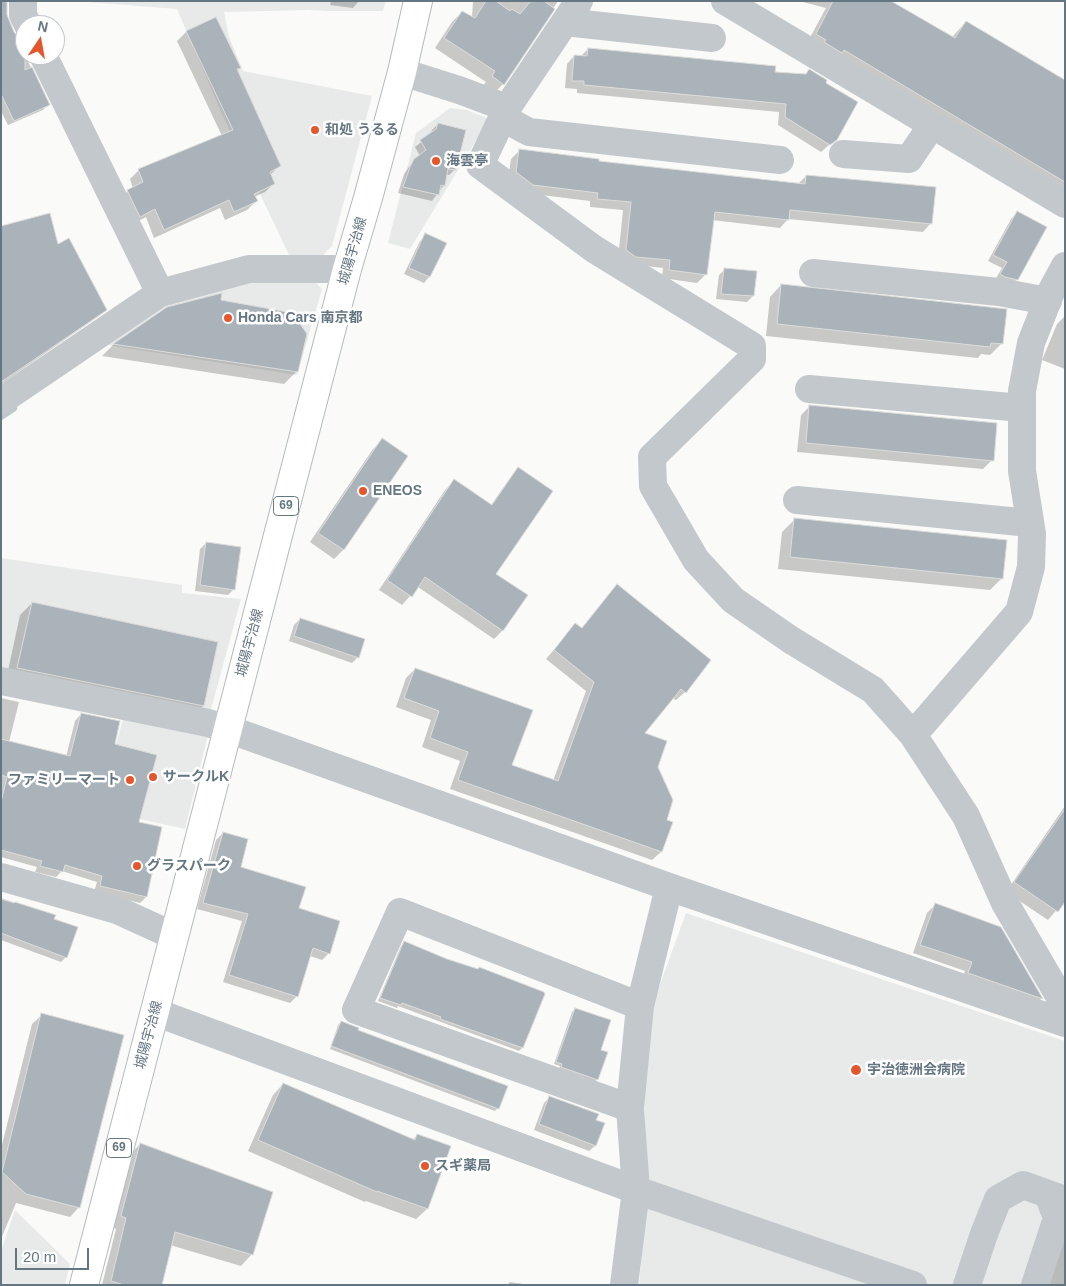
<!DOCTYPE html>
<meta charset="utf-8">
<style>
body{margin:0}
#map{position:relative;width:1066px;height:1286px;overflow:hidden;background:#fafaf8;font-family:Helvetica,sans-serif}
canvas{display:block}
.frame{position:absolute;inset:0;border:2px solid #657683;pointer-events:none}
.north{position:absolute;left:15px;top:15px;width:50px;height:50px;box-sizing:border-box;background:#fff;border:1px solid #c1c8cd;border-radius:50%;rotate:12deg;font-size:14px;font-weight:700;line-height:20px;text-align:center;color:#657683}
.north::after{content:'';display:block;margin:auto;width:18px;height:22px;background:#e4572e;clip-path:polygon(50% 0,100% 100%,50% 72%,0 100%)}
.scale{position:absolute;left:15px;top:1248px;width:74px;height:22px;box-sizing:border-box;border:2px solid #657683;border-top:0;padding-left:6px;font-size:15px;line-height:18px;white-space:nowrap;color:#657683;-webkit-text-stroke:4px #fff;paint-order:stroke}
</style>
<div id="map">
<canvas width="1066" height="1286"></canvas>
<div class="frame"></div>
<div class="north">N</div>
<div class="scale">20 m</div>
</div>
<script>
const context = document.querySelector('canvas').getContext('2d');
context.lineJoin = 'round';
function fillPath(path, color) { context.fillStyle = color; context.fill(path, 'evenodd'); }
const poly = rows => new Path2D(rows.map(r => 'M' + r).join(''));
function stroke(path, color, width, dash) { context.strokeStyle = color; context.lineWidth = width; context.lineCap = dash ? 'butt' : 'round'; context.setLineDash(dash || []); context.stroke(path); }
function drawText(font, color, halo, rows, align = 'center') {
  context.font = font + ' Helvetica,"Noto Sans JP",sans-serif'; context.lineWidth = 5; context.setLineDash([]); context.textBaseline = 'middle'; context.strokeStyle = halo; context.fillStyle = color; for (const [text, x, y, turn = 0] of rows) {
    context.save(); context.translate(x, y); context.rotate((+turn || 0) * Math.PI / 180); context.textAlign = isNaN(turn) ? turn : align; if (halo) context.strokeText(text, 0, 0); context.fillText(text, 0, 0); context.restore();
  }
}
fillPath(poly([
 [75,1,386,1,383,11,328,11,310,10,224,12,229,37,243,71,372,96,332,246,320,258,290,257,222,114,177,9],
 [450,108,467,110,489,119,410,249,388,243,416,133],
 [313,279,322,289,297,375,101,344,157,309,223,284],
 [1,558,182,585,182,593,241,599,210,713,1,667],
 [125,711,209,731,185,829,99,810],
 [686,913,1065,1041,1065,1285,639,1285,648,1182,644,1099,654,1001],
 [15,1210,70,1264,65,1285,1,1285,1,1251]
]), '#e8e9e9');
fillPath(poly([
 [331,1,359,1,353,8,330,5],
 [473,1,558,1,503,84,493,94,482,87,486,82,435,48,452,22,462,12,472,18],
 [799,1,889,1,952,37,966,22,1065,82,1065,188,806,45,826,8],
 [216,19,240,68,237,71,280,165,271,174,274,183,265,192,254,197,256,201,247,210,225,220,220,208,154,238,146,217,131,225,119,200,128,191,133,189,130,179,139,170,222,136,177,41,186,32],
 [1,22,25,43,25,55,48,104,43,110,8,125,1,111],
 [588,49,774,73,836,139,821,152,778,125,779,112,577,93,577,89,565,88,567,64,574,56,580,57],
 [438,124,455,169,449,175,446,175,444,185,432,201,398,193,404,174,409,167,420,156,415,147,431,134,432,130],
 [520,150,598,162,798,184,806,176,931,223,923,232,788,219,780,228,712,220,705,275,697,283,662,278,663,268,628,264,618,259,623,210,590,207,590,201,525,193,508,181,511,159],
 [1017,213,1017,279,1012,285,995,280,1002,268,988,261,1011,219],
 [1,228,57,246,106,310,99,316,1,384],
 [426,235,429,277,424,283,404,274,420,241],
 [725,269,753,296,747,302,716,299,719,275],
 [781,285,1001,344,990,355,981,354,978,358,766,336,770,297],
 [167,309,296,372,284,384,102,356,113,345],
 [1065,316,1065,369,1042,360,1057,324],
 [810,406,992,460,983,469,797,452,801,415],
 [382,440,343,550,334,559,310,542,373,449],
 [519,469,494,574,503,630,494,639,418,587,402,605,379,590,445,490,454,481,491,505,510,478],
 [794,520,1002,578,990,590,778,569,782,532],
 [206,543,234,589,228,595,195,591,200,549],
 [617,585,685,692,676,700,672,698,643,734,657,767,666,820,661,852,652,860,450,789,460,761,422,747,431,720,396,707,406,678,415,669,510,766,553,781,586,691,546,659,575,625,581,629],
 [32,603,203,706,191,718,6,680,20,615],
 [300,619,358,657,352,663,289,641,294,625],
 [1,698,19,702,9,742,66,757,75,721,81,714,113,745,138,823,146,897,140,903,94,892,97,882,62,871,56,877,35,872,37,867,1,857],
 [1065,806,1065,900,1048,920,1006,892],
 [223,833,239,868,297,909,329,953,322,960,310,956,297,996,290,1003,223,982,242,921,197,909,216,840],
 [1,898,54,916,53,920,66,957,61,962,1,940],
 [935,905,1000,928,1041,999,1033,1006,961,982,965,971,913,953,927,913],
 [404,943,447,960,544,994,522,1048,519,1051,398,1006,397,1008,378,1001,401,946],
 [575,1009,599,1050,597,1079,595,1082,559,1069,560,1066,554,1064,572,1012],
 [42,1015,79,1207,70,1217,16,1203,1,1239,1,1149,32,1024],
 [341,1022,498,1108,495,1111,330,1049,338,1025],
 [283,1084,412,1140,418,1135,449,1147,427,1209,416,1219,366,1201,365,1202,248,1151,273,1095],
 [550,1097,595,1121,595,1146,589,1151,534,1130,544,1103],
 [140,1144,252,1254,241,1266,170,1245,161,1285,102,1285,116,1229,111,1227,129,1156],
 [1065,1236,1065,1285,1042,1285],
 [510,1282,530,1285,507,1285]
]), '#0003');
stroke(poly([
 [1,416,13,408]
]), '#bbc7cb', 8);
const building = poly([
 [1,1,7,2,7,15,14,32,19,38,25,40,25,70,32,67,50,105,14,121,1,94,1,1],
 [486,1,496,1,510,11,512,9,520,14,530,2,544,1,555,9,504,85,492,76,495,71,444,38,462,11,475,18,486,1],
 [833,1,891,1,955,38,966,21,1065,80,1065,182,844,50,842,53,824,42,826,40,816,34,833,1],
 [216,17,241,68,237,69,281,166,270,172,275,184,254,194,258,201,234,212,229,200,164,230,155,209,140,217,127,190,143,182,138,169,233,130,186,31,216,17],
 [588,48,776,66,775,72,806,74,809,69,827,80,826,83,858,102,837,140,830,145,785,117,786,104,584,85,584,81,572,81,574,55,587,56,588,48],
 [438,123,466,130,456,170,448,169,445,186,441,185,439,195,403,187,410,167,414,159,426,150,420,140,436,129,438,123],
 [519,149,599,159,599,161,805,184,806,175,936,187,932,224,790,210,789,220,715,212,707,275,669,270,670,260,636,257,626,250,631,202,597,199,598,193,533,185,516,172,519,149],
 [1017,211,1047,227,1018,280,1005,277,1000,274,1007,262,993,255,1017,211],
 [50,213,58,244,69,238,107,310,1,382,1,226,50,213],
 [425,233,447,243,430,277,409,268,425,233],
 [724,268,757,271,754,296,721,294,724,268],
 [781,284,1007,309,1003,344,991,343,990,347,777,324,781,284],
 [222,293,221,300,293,313,307,334,298,372,113,344,167,307,222,293],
 [809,405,997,423,994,461,806,443,809,405],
 [382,438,408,456,344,550,318,533,382,438],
 [518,467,553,491,496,574,528,595,503,631,425,577,412,597,387,580,454,479,492,505,518,467],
 [794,518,1007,540,1003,579,790,557,794,518],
 [206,542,241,547,235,590,200,585,206,542],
 [617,584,711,660,686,693,681,689,645,733,667,741,658,767,673,800,667,820,673,822,662,852,458,780,468,752,430,738,439,711,404,698,415,668,533,710,512,765,558,781,594,682,554,650,575,623,582,628,617,584],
 [32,602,218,642,204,706,17,668,32,602],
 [300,618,365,639,359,658,294,636,300,618],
 [81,713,120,721,115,744,157,755,139,822,162,827,147,897,100,886,102,876,65,865,63,872,40,866,42,861,1,850,1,802,7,777,1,775,1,739,70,756,81,713],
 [1065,809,1065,902,1058,912,1014,882,1065,809],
 [223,832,248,839,241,867,306,887,299,908,340,921,330,954,313,948,298,997,229,975,248,914,203,903,223,832],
 [1,899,14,903,15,902,56,915,54,919,78,927,67,958,1,933,1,899],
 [935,903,1001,927,1043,999,968,973,972,962,920,945,935,903],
 [404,941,447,959,478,969,479,967,544,992,545,994,523,1048,440,1019,441,1017,402,1003,401,1005,380,998,404,941],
 [575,1008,611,1020,601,1050,608,1052,598,1080,561,1067,562,1064,556,1062,575,1008],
 [41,1013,124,1035,80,1208,26,1194,2,1172,41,1013],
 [341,1021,359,1028,358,1030,508,1086,499,1109,331,1046,341,1021],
 [283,1083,415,1140,417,1134,451,1146,428,1209,377,1191,377,1192,258,1140,283,1083],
 [549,1096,599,1114,596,1120,605,1123,596,1146,539,1124,549,1096],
 [140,1143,273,1192,253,1255,175,1232,162,1285,124,1285,111,1281,126,1218,121,1216,140,1143]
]);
fillPath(building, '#aab3b9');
stroke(building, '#dcdcda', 1);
const major = poly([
 [84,1285,347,269,368,198,402,72,418,1]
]);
stroke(major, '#b5babe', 30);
stroke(poly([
 [23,1,23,15,28,25],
 [579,1,507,108,480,165,594,249,752,346,752,359,652,457,653,486,696,560,733,600,791,640,873,690,913,735,1019,612,1031,567,1032,534,1022,471,1022,391,1031,343,1051,292,1065,266],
 [725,1,1065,204],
 [565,22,712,38],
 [43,55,160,293],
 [402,72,459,90,507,108],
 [503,118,529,132,780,160],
 [843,154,909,159,932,125],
 [813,273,999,292,1048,301],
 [809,389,1022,408],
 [1,401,160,293,249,269,347,269],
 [797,500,1030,523],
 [1,681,208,723,228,729,669,887,1065,1023],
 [913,735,966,816,1005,903,1065,1006],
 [1,877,117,910,174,936],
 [155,1012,636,1190,913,1285],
 [630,1108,356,1010,400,912,640,1006],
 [624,1285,636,1190,630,1108,640,1006,669,887],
 [967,1285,984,1234,998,1199,1023,1185,1065,1200],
 [1035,1285,1057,1218,1048,1194]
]), '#c3c8cc', 28);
stroke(major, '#fff', 28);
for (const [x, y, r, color] of [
 [315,130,5,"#e4572e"],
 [436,161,5,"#e4572e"],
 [228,318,5,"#e4572e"],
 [363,491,5,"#e4572e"],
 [153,777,5,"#e4572e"],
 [130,780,5,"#e4572e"],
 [137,866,5,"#e4572e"],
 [856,1070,6,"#e4572e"],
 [425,1166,5,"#e4572e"]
]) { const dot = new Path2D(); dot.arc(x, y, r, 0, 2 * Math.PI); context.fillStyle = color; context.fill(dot); stroke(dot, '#fff', 2); }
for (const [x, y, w] of [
 [286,506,25],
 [119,1148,25]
]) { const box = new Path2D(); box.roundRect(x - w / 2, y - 9.5, w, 19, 4); context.fillStyle = '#fff'; context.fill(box); stroke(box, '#657683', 1); }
drawText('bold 12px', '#657683', null, [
 ["69",286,506],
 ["69",119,1148]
]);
drawText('bold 14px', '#657683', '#fff', [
 ["和処 うるる",325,130],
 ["海雲亭",446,161],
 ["Honda Cars 南京都",238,318],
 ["ENEOS",373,491],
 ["サークルK",163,777],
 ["ファミリーマート",120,780,"right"],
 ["グラスパーク",147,866],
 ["宇治徳洲会病院",867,1070],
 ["スギ薬局",435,1166]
], 'left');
drawText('14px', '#657683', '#fff', [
 ["城陽宇治線",353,251,-74],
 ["城陽宇治線",250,643,-75],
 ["城陽宇治線",149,1035,-75]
]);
</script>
